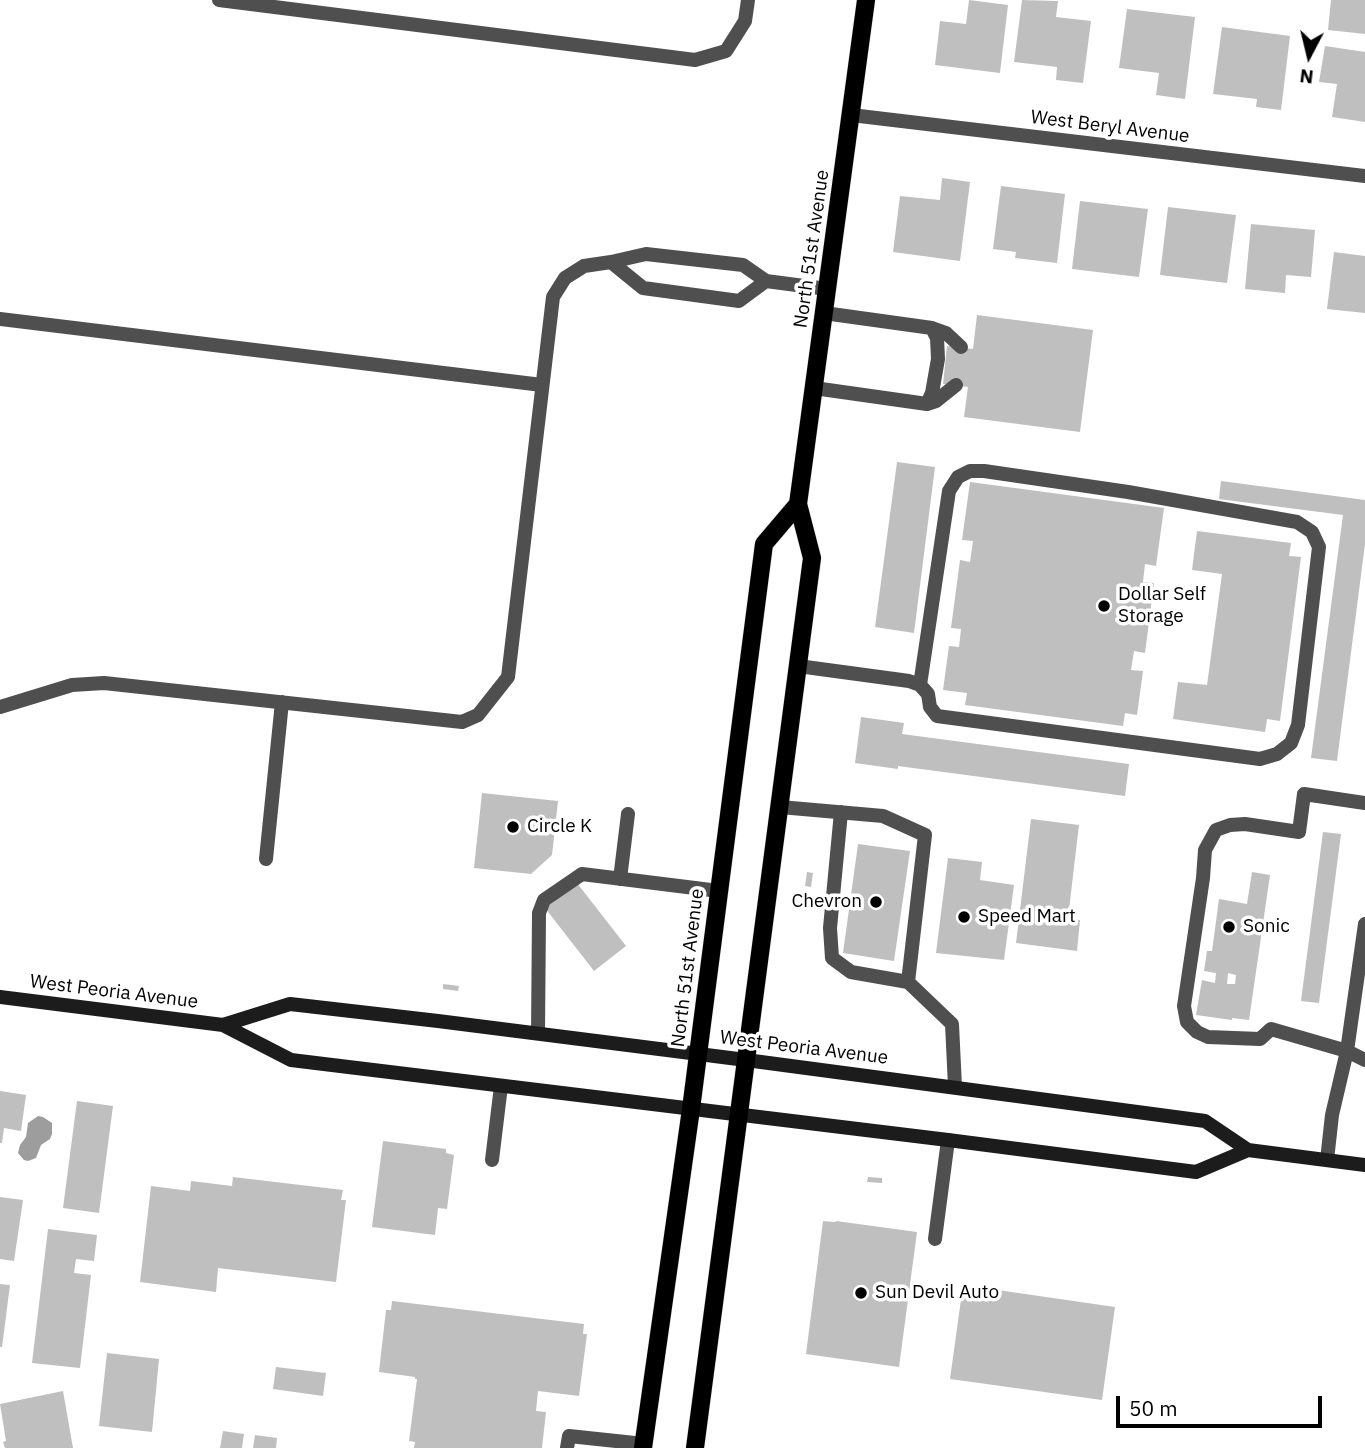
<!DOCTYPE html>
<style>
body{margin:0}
#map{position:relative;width:1365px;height:1448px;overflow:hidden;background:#fff;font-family:"IBM Plex Sans",sans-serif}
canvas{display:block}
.north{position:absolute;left:1274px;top:21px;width:70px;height:70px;-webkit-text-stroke:5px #fff;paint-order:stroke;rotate:187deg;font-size:19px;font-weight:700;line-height:28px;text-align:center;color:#000}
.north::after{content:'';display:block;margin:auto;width:24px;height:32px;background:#000;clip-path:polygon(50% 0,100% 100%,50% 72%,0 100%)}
.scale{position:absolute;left:1116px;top:1396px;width:206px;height:32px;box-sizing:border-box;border:4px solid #000;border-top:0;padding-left:9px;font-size:21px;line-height:24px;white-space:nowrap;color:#000;-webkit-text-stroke:5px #fff;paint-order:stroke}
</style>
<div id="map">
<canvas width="1365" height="1448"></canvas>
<div class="north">N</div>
<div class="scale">50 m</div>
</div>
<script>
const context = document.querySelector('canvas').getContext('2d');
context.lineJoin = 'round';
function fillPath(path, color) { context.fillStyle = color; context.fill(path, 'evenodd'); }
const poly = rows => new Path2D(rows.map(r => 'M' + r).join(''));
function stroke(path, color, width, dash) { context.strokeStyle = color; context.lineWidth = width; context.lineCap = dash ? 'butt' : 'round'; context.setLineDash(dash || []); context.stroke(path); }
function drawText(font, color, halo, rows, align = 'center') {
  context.font = font + ' "IBM Plex Sans",sans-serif'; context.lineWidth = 7; context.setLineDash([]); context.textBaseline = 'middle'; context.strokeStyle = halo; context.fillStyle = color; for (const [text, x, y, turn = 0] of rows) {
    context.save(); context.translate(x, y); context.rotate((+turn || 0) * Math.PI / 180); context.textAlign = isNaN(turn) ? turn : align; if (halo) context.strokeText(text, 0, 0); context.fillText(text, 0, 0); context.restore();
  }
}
fillPath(poly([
 [38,1116,43,1117,52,1123,52,1134,50,1139,41,1145,36,1158,28,1161,24,1160,18,1153,20,1145,26,1137,28,1123]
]), '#9d9d9d');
fillPath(poly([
 [969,0,1008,5,1000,73,935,65,940,21,966,24],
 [1022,0,1058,1,1056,17,1091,21,1083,83,1056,80,1057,67,1014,62],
 [1331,0,1365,0,1365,34,1328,30],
 [1127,9,1195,17,1185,99,1156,95,1159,73,1119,68],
 [1222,27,1290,36,1281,110,1256,107,1257,99,1213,94],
 [1325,46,1365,52,1365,122,1332,117,1337,84,1319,82],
 [942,178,970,182,960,261,893,252,900,196,940,200],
 [1001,186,1065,194,1057,263,1015,258,1016,252,993,249],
 [1080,201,1148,209,1139,277,1072,269],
 [1168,207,1236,215,1227,283,1160,275],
 [1251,224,1315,230,1311,277,1286,275,1285,293,1245,289],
 [1334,252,1365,256,1365,313,1327,309],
 [977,315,1093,330,1080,432,964,417,968,387,943,384,947,346,973,349],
 [897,462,935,467,914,633,875,627],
 [1221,481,1365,500,1365,544,1337,761,1311,758,1343,515,1219,499],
 [970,482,1164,508,1156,566,1145,564,1143,582,1154,583,1145,653,1134,651,1131,670,1143,671,1137,715,1125,713,1123,726,965,705,967,693,943,690,949,646,959,647,961,629,951,628,960,560,970,562,973,541,962,540],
 [1197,531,1291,543,1289,556,1301,557,1280,721,1267,719,1265,732,1173,719,1178,682,1207,685,1222,574,1192,570],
 [861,717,904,723,902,734,1129,764,1125,796,898,766,898,769,855,763],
 [482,793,558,801,552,855,531,874,474,868],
 [1031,819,1079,825,1068,918,1080,920,1077,951,1016,943],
 [1323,832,1341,834,1319,1003,1301,1001],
 [858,844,910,851,894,961,843,953],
 [948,858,982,862,980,880,1014,885,1004,960,936,953],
 [807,872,813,873,811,887,805,886],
 [1252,872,1270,875,1249,1020,1232,1018,1232,1020,1196,1015,1202,980,1215,983,1216,973,1204,971,1207,951,1212,951,1219,899,1247,904],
 [1228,973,1236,975,1235,984,1227,984],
 [577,883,626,946,594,971,545,908],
 [443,984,459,986,458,991,443,989],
 [0,1091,26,1095,21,1131,4,1128,2,1143,0,1143],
 [77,1101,113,1106,99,1213,63,1208],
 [383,1141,446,1149,446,1153,454,1155,447,1209,438,1208,435,1235,372,1227],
 [233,1177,343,1190,341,1200,346,1200,336,1282,218,1268,216,1292,140,1282,151,1186,190,1191,191,1181,232,1186],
 [868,1177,882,1178,882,1183,867,1182],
 [0,1197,23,1200,14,1261,0,1259],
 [823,1221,835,1222,836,1221,917,1232,899,1367,806,1354],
 [48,1229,97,1235,94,1261,76,1259,74,1273,91,1275,80,1368,32,1363],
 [0,1284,10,1285,2,1347,0,1347],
 [963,1285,1115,1307,1102,1400,950,1379],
 [392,1301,584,1324,583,1334,587,1334,579,1396,538,1391,536,1411,546,1412,542,1448,414,1448,415,1442,409,1441,417,1379,415,1379,415,1377,379,1372,386,1310,391,1310],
 [107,1353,159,1359,152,1432,99,1426],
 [276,1367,326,1373,323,1396,273,1389],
 [63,1391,73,1448,5,1448,3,1442,6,1441,0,1404],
 [223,1431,244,1434,242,1448,220,1448],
 [255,1435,277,1438,276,1448,253,1448]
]), '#bfbfbf');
const primary = poly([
 [643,1448,691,1109,764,544,798,504],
 [695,1448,812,558,798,504,866,0]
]);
stroke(primary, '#dbdbdb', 19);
stroke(poly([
 [824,313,932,328,946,333,961,347],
 [814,388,927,404,936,401,956,385],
 [927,404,932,393,938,359,937,338,932,328],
 [798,666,909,681,920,685,928,694,930,707,937,716,1260,759,1277,754,1291,743,1298,725,1319,547,1312,532,1297,522,1128,492,984,471,970,471,958,477,949,491,920,685],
 [780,807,883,816,925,835,908,982,952,1024,955,1087],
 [841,812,830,928,832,958,851,972,908,982],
 [620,879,628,814],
 [1365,924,1347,1051,1365,1060],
 [538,1033,539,913,544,900,582,874,719,891],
 [492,1160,501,1086],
 [1327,1160,1332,1115,1347,1051,1271,1029,1260,1039,1208,1037,1197,1032,1187,1022,1184,1006,1203,878,1205,850,1216,830,1230,825,1245,824,1299,832,1304,794,1365,803],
 [935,1239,948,1140],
 [567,1448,569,1436,644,1444]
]), '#4f4f4f', 14);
stroke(poly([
 [219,0,695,60,726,51,745,21,748,0],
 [851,115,1365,176],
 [766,281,739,301,643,288,611,262,646,254,743,265,766,281,827,289],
 [0,319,542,385],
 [0,707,72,685,104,683,462,722,478,715,508,677,553,297,565,278,584,266,611,262],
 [266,859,282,702]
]), '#4f4f4f', 14);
stroke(poly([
 [0,997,223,1025,291,1060,948,1140,1196,1172,1248,1150],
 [223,1025,290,1004,438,1021,746,1060,1205,1121,1248,1150,1365,1165]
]), '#1c1c1c', 14);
stroke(primary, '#000', 18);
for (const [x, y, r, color] of [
 [1104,606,7,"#000"],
 [513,827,7,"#000"],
 [876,902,7,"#000"],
 [964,917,7,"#000"],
 [1229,927,7,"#000"],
 [861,1293,7,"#000"]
]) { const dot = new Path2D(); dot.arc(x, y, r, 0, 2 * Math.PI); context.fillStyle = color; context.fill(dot); stroke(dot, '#fff', 2.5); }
drawText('19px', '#000', '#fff', [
 ["West Beryl Avenue",1110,127,7],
 ["North 51st Avenue",812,249,-82],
 ["North 51st Avenue",688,968,-83],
 ["West Peoria Avenue",114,992,7],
 ["West Peoria Avenue",804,1048,7]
]);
drawText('19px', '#000', '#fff', [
 ["Dollar Self",1118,595],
 ["Storage",1118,617],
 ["Circle K",527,827],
 ["Chevron",862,902,"right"],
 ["Speed Mart",978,917],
 ["Sonic",1243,927],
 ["Sun Devil Auto",875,1293]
], 'left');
</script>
